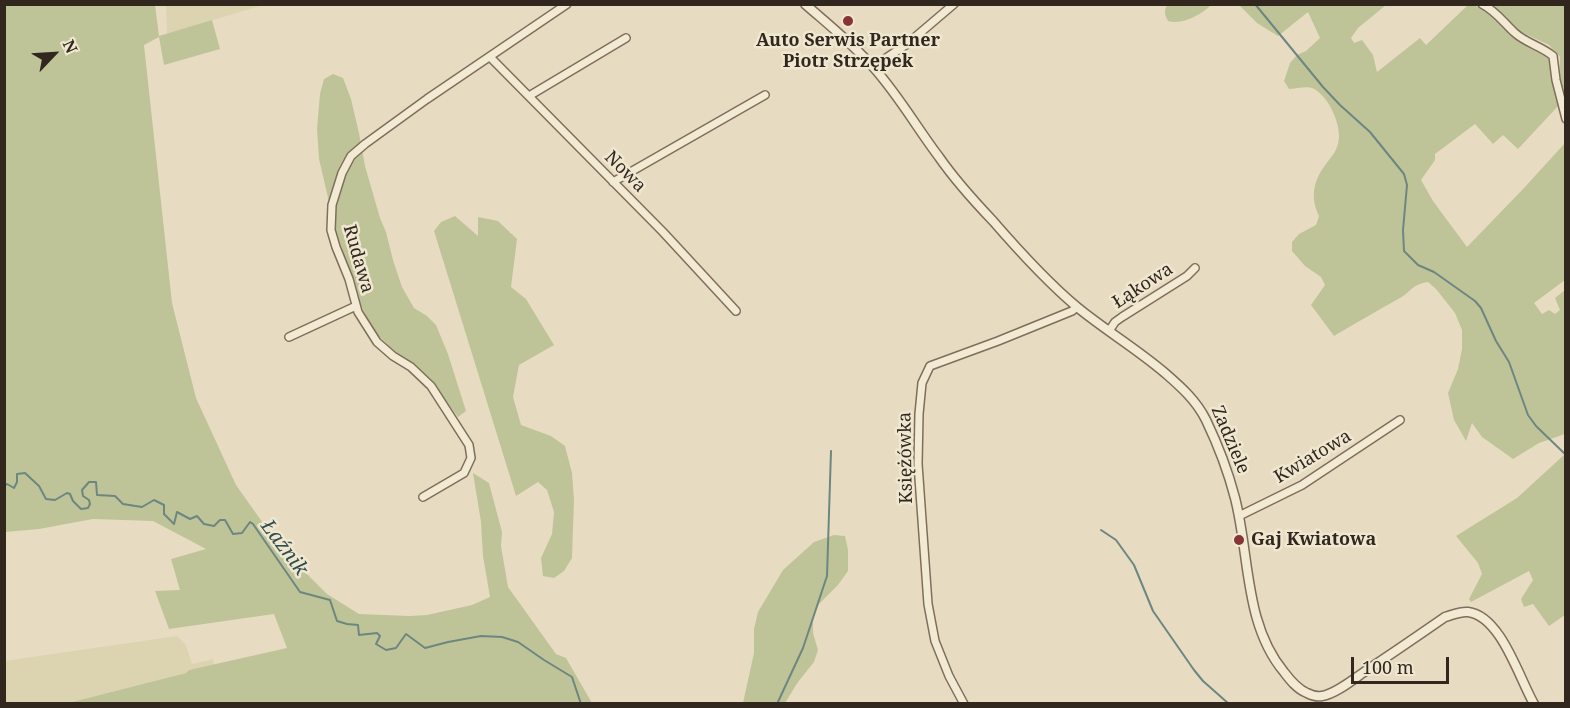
<!DOCTYPE html>
<html>
<head>
<meta charset="utf-8">
<style>
	body { margin:0 }
	#map { position:relative; width:1570px; height:708px; overflow:hidden; background:#e7dcc2; font-family:"Noto Serif",serif }
	canvas { display:block }
	.frame { position:absolute; inset:0; border:6px solid #31271e; pointer-events:none }
	.north { position:absolute; left:24px; top:24px; width:60px; height:60px; -webkit-text-stroke:4px #f0e7d1; paint-order:stroke; rotate:65deg; font-size:16px; font-weight:700; line-height:24px; text-align:center; color:#31271e }
	.north::after { content:''; display:block; margin:auto; width:21px; height:27px; background:#31271e; clip-path:polygon(50% 0,100% 100%,50% 72%,0 100%) }
	.scale { position:absolute; left:1351px; top:657px; width:98px; height:27px; box-sizing:border-box; border:3px solid #31271e; border-top:0; padding-left:8px; font-size:18px; line-height:21px; white-space:nowrap; color:#31271e; -webkit-text-stroke:4px #f0e7d1; paint-order:stroke }
</style>
</head>
<body>
<div id="map">
<canvas width="1570" height="708"></canvas>
<div class="frame"></div>
<div class="north">N</div>
<div class="scale">100 m</div>
</div>
<script>
const ctx = document.querySelector('canvas').getContext('2d');
ctx.lineJoin = 'round';
function fillPath(path, color) {
  ctx.fillStyle = color;
  ctx.fill(path, 'evenodd');
}
function trace(path, color, width, dash) {
  ctx.strokeStyle = color;
  ctx.lineWidth = width;
  ctx.lineCap = dash ? 'butt' : 'round';
  ctx.setLineDash(dash || []);
  ctx.stroke(path);
}
function drawText(font, color, halo, rows, align = 'center') {
  ctx.font = font + ' "Noto Serif",serif';
  ctx.lineWidth = 5;
  ctx.setLineDash([]);
  ctx.textBaseline = 'middle';
  ctx.strokeStyle = halo;
  ctx.fillStyle = color;
  for (const [text, x, y, turn = 0] of rows) {
    ctx.save();
    ctx.translate(x, y);
    ctx.rotate((+turn || 0) * Math.PI / 180);
    ctx.textAlign = isNaN(turn) ? turn : align;
    if (halo) ctx.strokeText(text, 0, 0);
    ctx.fillText(text, 0, 0);
    ctx.restore();
  }
}
fillPath(new Path2D(`
	M166,4L263,5L167,34Z
	M177,636L186,645L192,664L213,659L214,665L189,670L186,673L68,703L5,704L4,661Z`), '#dcd4b1');
fillPath(new Path2D(`
	M5,4L155,5L159,36L212,20L220,49L164,65L159,37L144,45L172,303L196,398L236,485L275,540L298,565L327,594L359,614L409,616L427,615L472,605L490,597L483,556L481,522L473,473L489,483L502,532L501,546L508,587L556,654L566,658L592,703H68L186,673L189,670L287,648L274,614L169,629L155,591L180,590L171,559L206,549L153,521L93,519L39,529L5,532Z
	M1168,4H1211V5C1201,15 1183,25 1168,21C1165,15 1163,11 1168,4Z
	M1239,5H1386L1358,28L1351,38L1354,43L1362,40L1373,55L1377,72L1420,38L1426,45L1468,5C1489,5 1508,31 1523,43C1531,49 1541,53 1549,57L1560,104L1518,149L1503,135L1493,144L1475,124L1435,154V160L1421,180L1433,201L1467,247L1524,188L1565,143V280L1534,303L1542,314L1549,310L1555,314L1560,310L1555,298L1565,290V434L1539,443L1513,459L1482,437L1472,423L1466,441L1454,420L1448,393L1458,369L1462,349V330L1455,313L1436,289L1428,282C1411,285 1412,291 1400,298C1378,310 1356,323 1334,336L1311,305L1325,285L1321,277L1305,266L1292,251V242L1299,234L1316,225L1319,216C1310,197 1313,181 1326,164C1331,157 1336,152 1338,144C1343,128 1329,95 1312,88C1306,86 1296,89 1289,89L1284,81L1290,63L1297,55L1306,51L1320,38L1308,12L1278,36L1257,23Z
	M1491,5H1565V103L1559,79L1560,57L1549,45L1519,31Z
	M333,74L343,78L351,99L359,133L365,166L380,218L386,232L393,260L402,287L414,308L427,316L436,325L448,354L466,411L458,417L433,384L422,372L392,349L373,330L357,298L342,248L337,236L319,159L317,129L320,94L324,79Z
	M455,216L478,236V217L498,221L517,239L511,287L526,299L554,345L519,365L513,397L521,425L551,436L565,446L572,473L574,500L572,558L564,571L554,578L543,576L541,558L552,534L554,512L547,490L538,482L516,496L434,231L441,222Z
	M1565,454V615L1549,626L1533,604L1524,607L1521,599L1533,580L1529,571L1471,602L1469,599L1482,574L1478,563L1456,536L1517,498Z
	M834,535L845,536L848,550V571L838,585L818,605L813,618V633L818,650L814,662L798,682L785,703H743L754,653V629L758,612L783,570L814,542Z`), '#bfc498');
trace(new Path2D(`
	M1255,4L1323,87L1340,105L1370,132L1404,174L1407,185L1403,230L1404,251L1418,265L1434,272L1475,301L1481,308L1496,341L1509,362L1528,415L1536,426L1566,455
	M4,486L7,484L14,488L17,482V474L25,473L39,486L46,499L55,500L67,493L70,494L73,501L81,509L88,508L90,504L89,500L83,496L82,490L89,482H96L97,495L115,496L123,504L142,507L154,500L164,505V514L174,524L177,512L190,519L197,516L204,524L214,526L220,520H225L233,534L242,533L250,522L253,524L300,592L330,600L337,621L347,624L358,625L359,635L377,633L380,636L376,644L386,650L396,648L406,634L425,648L448,642L481,636L502,637L518,642L544,660L572,677L581,704
	M1101,530L1116,540L1134,565L1153,611L1194,670L1203,681L1229,704
	M777,704L803,648L827,576L831,451`), '#6d8780', 2);
const minor = new Path2D(`
	M1482,4C1496,11 1504,23 1515,33C1526,43 1541,46 1553,56L1556,80L1566,119
	M490,57L663,232L736,311
	M873,67L907,44L954,4
	M529,96L626,38
	M613,182L765,95
	M1109,331L1115,322L1122,317L1187,276L1195,268
	M289,337L356,306
	M423,497L464,473L471,458L469,445L431,386L411,367L393,356L377,342L358,312L349,279L336,247L331,230L332,205L342,173L351,156L365,144L427,99L567,4
	M1239,516L1302,485L1400,420
	M964,704L949,676L935,641L928,604L918,464L919,414L922,383L930,366L998,341L1072,311L1077,307`);
const tertiary = new Path2D(`
	M805,4C829,25 854,45 874,68C899,96 917,128 939,157C955,180 974,201 993,221C1019,251 1046,281 1077,307C1105,330 1137,349 1165,373C1181,387 1196,400 1206,420C1218,445 1228,471 1235,498C1250,556 1244,624 1284,672C1290,680 1297,689 1307,693C1311,695 1317,697 1322,696C1336,694 1355,678 1367,670C1393,653 1419,635 1445,617C1453,615 1460,611 1468,612C1501,616 1519,678 1534,704`);
trace(minor, '#7f6e5c', 10);
trace(tertiary, '#7f6e5c', 11);
trace(minor, '#f3ead4', 7);
trace(tertiary, '#f3ead4', 8);
for (const [x, y, r, color] of [
	[848,21,6,"#863435"],
	[1239,540,6,"#863435"]
]) {
  const dot = new Path2D();
  dot.arc(x, y, r, 0, 2 * Math.PI);
  ctx.fillStyle = color;
  ctx.fill(dot);
  trace(dot, '#f0e7d1', 2);
}
drawText('bold 18px', '#31271e', '#f0e7d1', [
	["Auto Serwis Partner",848,41],
	["Piotr Strzępek",848,62],
	["Gaj Kwiatowa",1251,540,"left"]
]);
drawText('18px', '#31271e', '#f0e7d1', [
	["Nowa",625,172,45],
	["Rudawa",358,259,74],
	["Łąkowa",1143,286,-33],
	["Zadziele",1230,440,67],
	["Kwiatowa",1313,457,-31],
	["Księżówka",906,458,-91]
]);
drawText('italic 20px', '#2f4e4c', '#f0e7d1', [
	["Łaźnik",284,548,53]
]);
</script>
</body>
</html>
